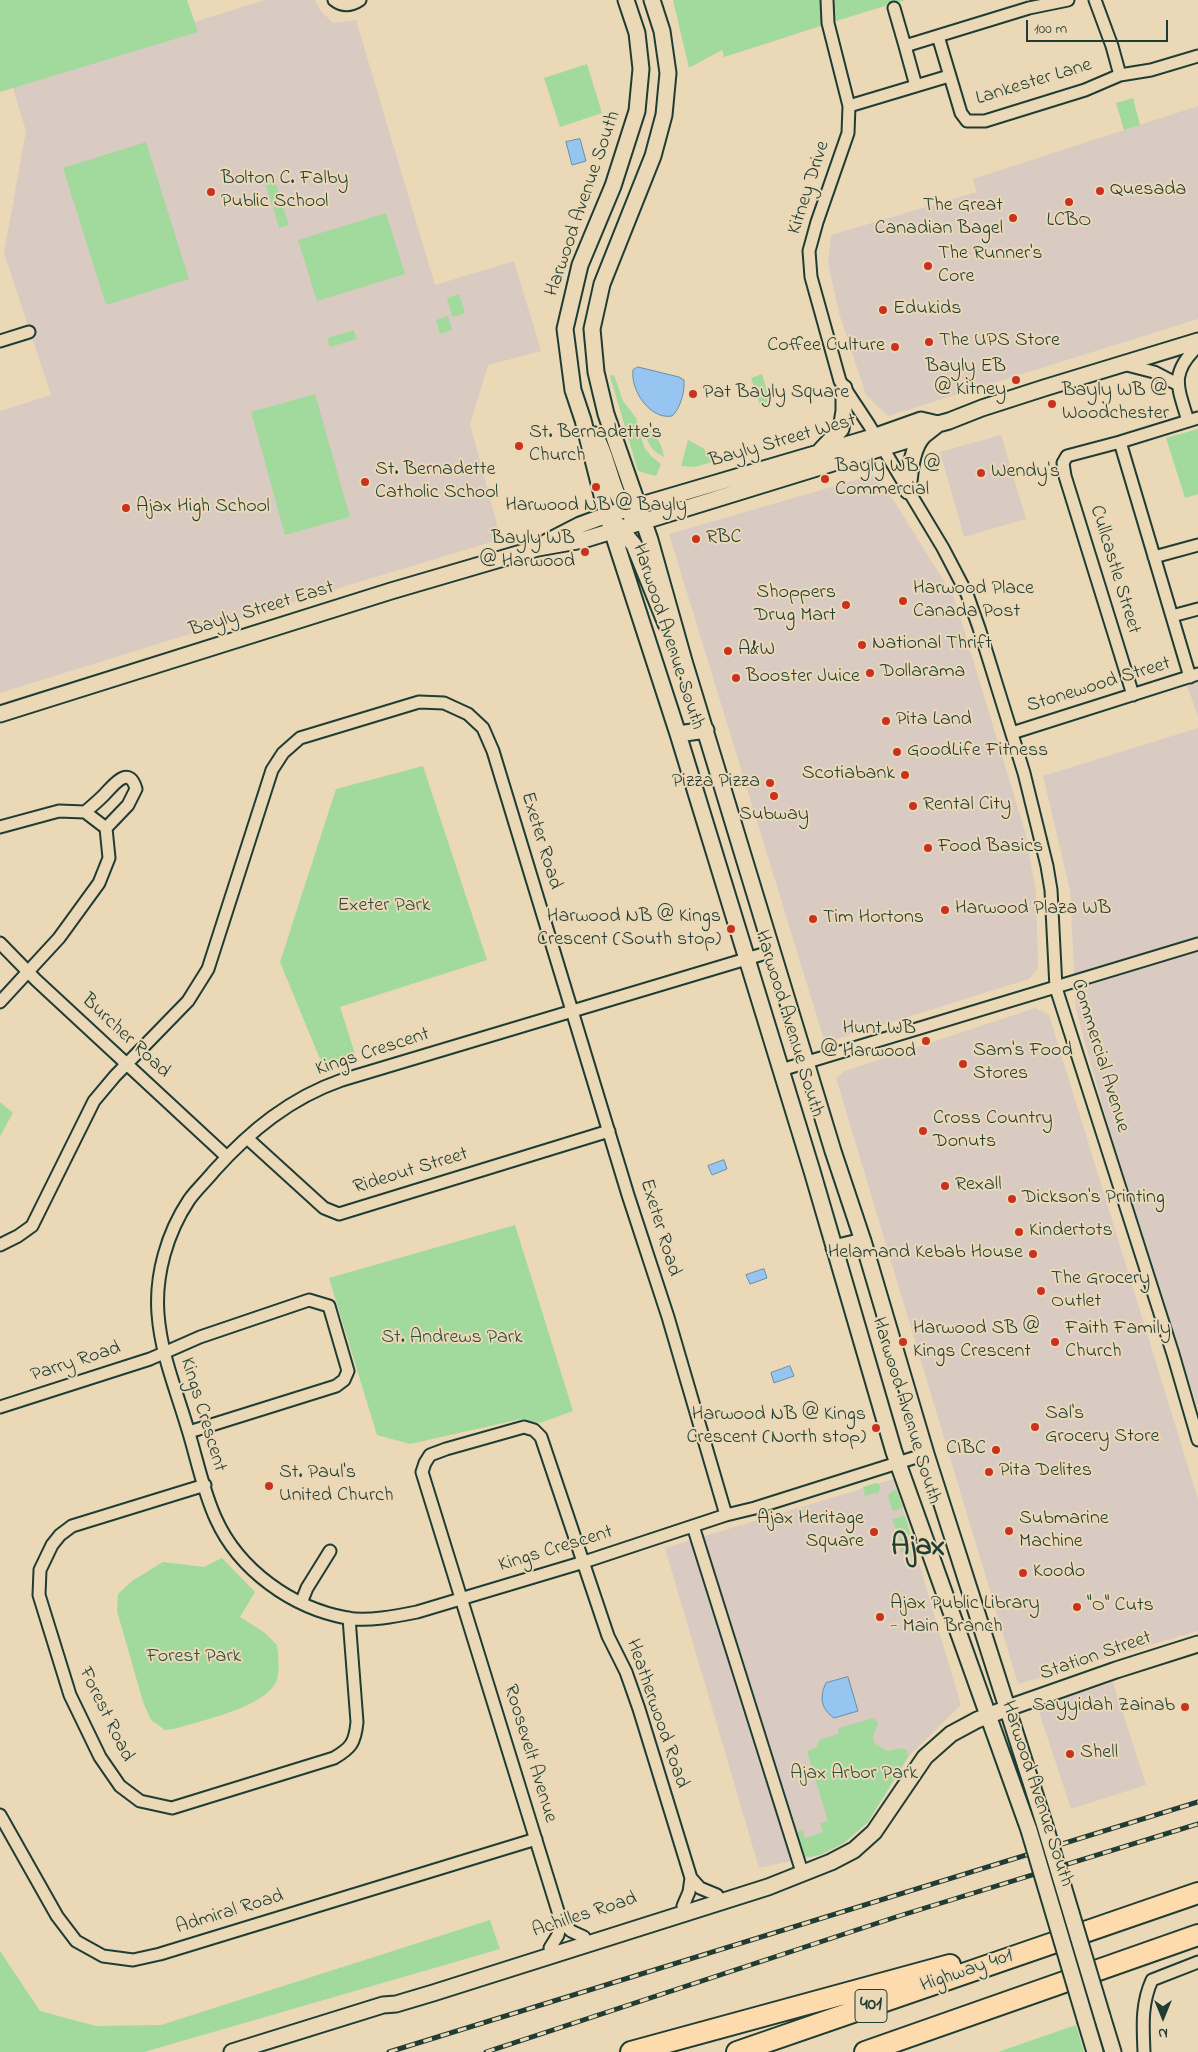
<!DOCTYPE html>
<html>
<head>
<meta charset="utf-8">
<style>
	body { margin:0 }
	#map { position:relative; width:1198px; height:2052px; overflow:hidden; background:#ebd8b6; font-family:"Indie Flower",sans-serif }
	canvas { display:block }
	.north { position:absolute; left:1138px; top:1992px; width:50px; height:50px; -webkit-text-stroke:4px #ebd8b6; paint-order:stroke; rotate:180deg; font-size:14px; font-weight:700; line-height:20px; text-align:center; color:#1f3d34 }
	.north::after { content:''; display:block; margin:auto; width:18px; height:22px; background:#1f3d34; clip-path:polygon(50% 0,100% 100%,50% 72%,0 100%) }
	.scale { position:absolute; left:1026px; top:20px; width:142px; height:22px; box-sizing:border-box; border:2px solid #1f3d34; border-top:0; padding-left:6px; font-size:15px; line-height:18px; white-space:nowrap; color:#1f3d34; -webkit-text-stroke:4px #ebd8b6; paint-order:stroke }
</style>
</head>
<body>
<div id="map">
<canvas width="1198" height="2052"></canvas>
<div class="north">N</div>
<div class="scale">100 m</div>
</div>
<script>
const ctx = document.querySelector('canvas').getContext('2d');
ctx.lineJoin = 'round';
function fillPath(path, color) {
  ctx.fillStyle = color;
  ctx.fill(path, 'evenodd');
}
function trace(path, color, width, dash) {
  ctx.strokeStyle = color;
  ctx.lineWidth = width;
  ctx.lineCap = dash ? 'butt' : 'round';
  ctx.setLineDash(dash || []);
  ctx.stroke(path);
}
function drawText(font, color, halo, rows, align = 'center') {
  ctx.font = font + ' "Indie Flower",sans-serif';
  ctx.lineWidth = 4;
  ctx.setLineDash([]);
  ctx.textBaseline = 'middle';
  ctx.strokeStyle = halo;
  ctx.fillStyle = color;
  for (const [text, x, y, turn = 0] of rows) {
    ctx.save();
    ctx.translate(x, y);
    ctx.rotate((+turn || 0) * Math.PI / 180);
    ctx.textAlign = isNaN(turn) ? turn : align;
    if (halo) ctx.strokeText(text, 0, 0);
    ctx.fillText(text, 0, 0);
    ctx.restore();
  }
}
fillPath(new Path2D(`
	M265,0H315L321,11L333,23L356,20L435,285L514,261L541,351L488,365L470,424L501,539L283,605L0,693V411L51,395L4,253L26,131L13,88L197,32L194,22Z
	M1198,106V319L888,416L866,395L839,313L828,263L831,235L977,192L973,179Z
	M1001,435L1026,519L964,537L940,452Z
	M873,475L894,501L954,597L1026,835L1036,893L1038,968L1029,979L825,1043L669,534Z
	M1198,669V717L1183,674Z
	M1198,728V1410L1115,1150L1076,1010L1070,890L1043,776Z
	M1035,1008L1049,1015L1198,1499V1631L1018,1684L836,1078L845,1071Z
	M894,1479L961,1705L908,1757L868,1822L844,1843L820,1855L759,1868L665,1548Z
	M1113,1682L1146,1785L1071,1809L1039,1712L1044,1705Z`), '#d9cbc2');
fillPath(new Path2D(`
	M0,0H187L198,32L0,92Z
	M673,0H906C845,17 785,38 724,57L722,50L689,68Z
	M587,64L602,113L560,127L544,78Z
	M1133,98L1140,125L1124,130L1116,103Z
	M146,142L189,279L106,305L63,168Z
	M275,180L281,202L272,205L265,183Z
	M282,204L289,225L279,228L273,207Z
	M386,213L405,274L317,301L298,240Z
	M459,294L465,313L452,317L447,298Z
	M448,316L452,330L440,334L436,320Z
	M354,330L356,339L330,347L327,338Z
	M762,374L770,401L760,405L751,378Z
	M614,375L623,401L636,418L644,447L651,456L661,464L656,476L638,471L610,376Z
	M315,394L350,517L285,535L251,412Z
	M644,426C656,434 662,443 664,457C650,451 646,440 644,426Z
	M1198,429V494L1185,498L1166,438Z
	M688,440L703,448L712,462L695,467L681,466Z
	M423,766L487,960L340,1007L355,1054L322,1064L280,962L336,789Z
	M0,1102L13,1113L0,1136Z
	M515,1225L573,1411L540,1423L521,1419L410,1444L377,1435L329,1278Z
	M876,1483L880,1485L879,1492L865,1496L863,1487Z
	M893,1490L897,1491L903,1508L893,1511L888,1496Z
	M905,1516L918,1558L901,1552L900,1538L892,1519Z
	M222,1558L255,1592L240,1617L265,1633L277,1645C278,1656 281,1674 275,1684C261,1708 200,1721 174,1729L165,1730L151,1720L143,1702L117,1611L118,1594L132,1581L163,1562L204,1567Z
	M874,1718L878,1724L873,1736L874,1743L888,1751L900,1748L907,1750L908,1757L868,1822L844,1843L820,1855L809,1857L802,1855L796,1833L802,1830L805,1838L823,1832L820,1823L828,1821L807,1751L817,1747L819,1740L838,1734L839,1728Z
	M490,1920L500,1949L144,2052H0V1951L40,2011L96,2026L161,2025Z
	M1076,2025L1084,2052H998Z`), '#a2d99c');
const water = new Path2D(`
	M580,139L586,161L572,165L566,142Z
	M638,367L679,377L684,380C685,392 680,409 672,416C650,420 630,390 633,370Z
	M724,1160L727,1169L712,1175L708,1166Z
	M764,1269L767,1278L750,1284L746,1275Z
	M790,1366L794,1376L774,1383L771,1373Z
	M848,1677L858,1711L834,1718C821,1709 819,1697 826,1683Z`);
fillPath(water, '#97c5f2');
trace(water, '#678fa6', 1);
const street = new Path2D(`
	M334,0C343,7 351,6 360,0
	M827,0L828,23L849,106L848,133L817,222L809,251L811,277L840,381L869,425L943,548L967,594L979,628L1024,773L1047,866L1051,890L1056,988L1173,1354L1198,1440
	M1095,0L1112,46L1120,75
	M894,8L905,46
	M938,36L961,113L967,121H985L1085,90L1120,75L1151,70L1198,56
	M916,86L905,46L1029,8L1068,0
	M849,106L949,76
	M0,341L29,332
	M1123,364L1154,372L1177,384
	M1188,421C1178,387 1169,374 1198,346
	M1120,442L1190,677
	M1154,557L1198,545
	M1172,616L1198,609
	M1133,695L1065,476L1063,463L1067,456L1120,442L1198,418
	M1012,733L1198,674
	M85,812C91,807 98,801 104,795C112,787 129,763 136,789L128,805L106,828
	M0,827L59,811L85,812L106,828L109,858L99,883L59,938L0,1002
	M0,943L36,980L227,1157
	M773,951L342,1080C290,1098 250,1131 214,1171C206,1181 196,1190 189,1200C167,1233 155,1275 158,1314C161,1355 177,1392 188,1430C197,1459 203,1491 216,1519C239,1570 292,1608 347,1618C367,1622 397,1616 417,1612L584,1562L726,1515L755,1508L926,1454
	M781,1070L1198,944
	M247,1138L324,1208L339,1214L609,1131
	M0,1245L18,1236L32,1226L94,1101L115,1076L188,1001L208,969L272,770L283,753L300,738L419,702L444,703L468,714L483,728L493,751L628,1195L668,1317L726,1515
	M0,1407L150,1359L200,1337L309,1300L329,1306L348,1371L344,1380L336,1386L189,1432
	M205,1485L72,1526L60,1535L52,1545L40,1570L39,1595L70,1695L100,1757L120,1786L140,1801L172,1808L334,1758C351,1748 355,1743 357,1722L349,1618
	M693,1526L802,1872
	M301,1603L307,1588L330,1551
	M0,1815L57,1916L76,1941L103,1956L133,1960L160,1954L536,1839
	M683,1906L689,1892L691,1878
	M584,1937L571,1931L561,1921L422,1472L425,1463L430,1455L446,1449L524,1427L534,1430L541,1437L608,1636L626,1672L639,1709L691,1878L700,1888L717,1895
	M550,1948L558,1935L561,1921
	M1144,2052C1143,2027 1141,2004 1152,1980L1198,1962`);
const secondary = new Path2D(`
	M626,0L637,33L641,69L637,111L613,186L580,265L565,329L573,390L583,420L607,515L678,734L812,1171L894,1452L1029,1830
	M652,0L662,31L668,73L664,115L653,156L602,284L592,329L596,372L606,414L650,540L684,661L833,1151L863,1241L926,1454L1045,1826
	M595,435C610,460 610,495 632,516
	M821,450L841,429L844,411V388
	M908,491C910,473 911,448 924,435
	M615,522L634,545L666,624
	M547,542L580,525L607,515L876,436L921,420L938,424L949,421L982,408L1044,388L1198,341
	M0,714L391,591L538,548L583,540L924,435L938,424
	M678,734L706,730
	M834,1248L863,1241
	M1102,2016L1113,2052
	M1086,2022L1095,2052
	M232,2052L383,2005L396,2004L433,1993L768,1887L831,1862L854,1850L874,1832L925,1757L951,1734L977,1720L1008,1708L1116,1670L1198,1644`);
const highway = new Path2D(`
	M631,2052L950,1965
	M737,2052L1198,1893
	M865,2052L1198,1935`);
trace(street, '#1f3d34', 15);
trace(secondary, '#1f3d34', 19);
trace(highway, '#1f3d34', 24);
trace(street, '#ebd8b6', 11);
trace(secondary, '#ebd8b6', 15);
trace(highway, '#fedbac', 20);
const rail = new Path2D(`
	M389,2052L1198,1802
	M486,2052L899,1916L1198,1824`);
trace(rail, '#1f3d34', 5);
trace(rail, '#ebd8b6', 3, [9]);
const secondaryBridge = new Path2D(`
	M1045,1826L1102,2016
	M1029,1830L1086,2022`);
trace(secondaryBridge, '#1f3d34', 19, []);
trace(secondaryBridge, '#ebd8b6', 15);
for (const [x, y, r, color] of [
	[1100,191,5,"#c8321e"],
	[211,192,5,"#c8321e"],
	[1069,202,5,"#c8321e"],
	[1013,218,5,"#c8321e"],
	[928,266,5,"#c8321e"],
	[883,310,5,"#c8321e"],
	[929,342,5,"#c8321e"],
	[895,347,5,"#c8321e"],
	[1016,380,5,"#c8321e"],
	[693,394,5,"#c8321e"],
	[1052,404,5,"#c8321e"],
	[519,446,5,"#c8321e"],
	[981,473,5,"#c8321e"],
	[825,479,5,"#c8321e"],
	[365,482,5,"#c8321e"],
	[596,487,5,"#c8321e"],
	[126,508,5,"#c8321e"],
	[696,539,5,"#c8321e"],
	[585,552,5,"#c8321e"],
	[903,601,5,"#c8321e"],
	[846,605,5,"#c8321e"],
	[862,645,5,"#c8321e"],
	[728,651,5,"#c8321e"],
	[870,673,5,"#c8321e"],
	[736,678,5,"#c8321e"],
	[886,721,5,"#c8321e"],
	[897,752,5,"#c8321e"],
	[905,775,5,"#c8321e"],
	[770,783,5,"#c8321e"],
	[774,796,5,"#c8321e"],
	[913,806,5,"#c8321e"],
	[928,848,5,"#c8321e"],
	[945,910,5,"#c8321e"],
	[813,919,5,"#c8321e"],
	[731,929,5,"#c8321e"],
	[926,1041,5,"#c8321e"],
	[963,1064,5,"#c8321e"],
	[923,1131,5,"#c8321e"],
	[945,1186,5,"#c8321e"],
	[1012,1199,5,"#c8321e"],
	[1019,1232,5,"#c8321e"],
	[1033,1254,5,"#c8321e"],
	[1041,1291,5,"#c8321e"],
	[903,1342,5,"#c8321e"],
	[1055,1342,5,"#c8321e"],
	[1035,1427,5,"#c8321e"],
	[876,1428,5,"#c8321e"],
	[996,1450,5,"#c8321e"],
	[989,1472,5,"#c8321e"],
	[269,1486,5,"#c8321e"],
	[1009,1531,5,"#c8321e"],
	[874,1532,5,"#c8321e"],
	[1023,1573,5,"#c8321e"],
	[1077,1607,5,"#c8321e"],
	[880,1617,5,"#c8321e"],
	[1185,1707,5,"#c8321e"],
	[1070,1754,5,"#c8321e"]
]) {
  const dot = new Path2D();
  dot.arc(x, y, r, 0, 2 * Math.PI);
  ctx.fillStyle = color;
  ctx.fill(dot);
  trace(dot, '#ebd8b6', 2);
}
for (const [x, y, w] of [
	[871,2006,32]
]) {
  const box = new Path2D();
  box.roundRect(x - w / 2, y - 16.5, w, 33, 4);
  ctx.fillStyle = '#ebd8b6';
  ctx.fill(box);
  trace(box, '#1f3d34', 1);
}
drawText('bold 19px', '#1f3d34', null, [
	["401",871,2006]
]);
drawText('20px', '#1f3d34', '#ebd8b6', [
	["Lankester Lane",1034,83,-17],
	["Kitney Drive",810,188,-72],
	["Harwood Avenue South",584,204,-71],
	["Bayly Street West",783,442,-16],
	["Cullcastle Street",1114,570,73],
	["Bayly Street East",262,610,-17],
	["Harwood Avenue South",667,637,72],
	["Stonewood Street",1099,686,-17],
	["Exeter Road",540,841,73],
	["Harwood Avenue South",788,1024,73],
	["Burcher Road",125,1037,43],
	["Kings Crescent",373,1053,-18],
	["Commercial Avenue",1099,1056,73],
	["Rideout Street",411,1172,-17],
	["Exeter Road",659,1228,73],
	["Parry Road",76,1363,-18],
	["Harwood Avenue South",905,1411,73],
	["Kings Crescent",202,1415,73],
	["Kings Crescent",556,1550,-17],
	["Station Street",1096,1657,-19],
	["Heatherwood Road",656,1714,71],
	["Forest Road",105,1715,64],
	["Roosevelt Avenue",529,1754,73],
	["Harwood Avenue South",1036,1794,72],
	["Admiral Road",230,1913,-17],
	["Achilles Road",585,1916,-18],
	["Highway 401",967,1972,-19]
]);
drawText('20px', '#1f3d34', '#ebd8b6', [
	["Bolton C. Falby",221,180],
	["Public School",221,203],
	["Quesada",1110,191],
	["The Great",1003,207,"right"],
	["Canadian Bagel",1003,230,"right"],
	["LCBO",1069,222,"center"],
	["The Runner's",938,255],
	["Core",938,278],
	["Edukids",893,310],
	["The UPS Store",939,342],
	["Coffee Culture",885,347,"right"],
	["Bayly EB",1006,368,"right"],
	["@ Kitney",1006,391,"right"],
	["Bayly WB @",1062,392],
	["Woodchester",1062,415],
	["Pat Bayly Square",703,394],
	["St. Bernadette's",529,434],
	["Church",529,457],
	["Bayly WB @",835,468],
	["Commercial",835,491],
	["St. Bernadette",375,471],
	["Catholic School",375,494],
	["Wendy's",991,473],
	["Harwood NB @ Bayly",596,507,"center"],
	["Ajax High School",136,508],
	["RBC",706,539],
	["Bayly WB",575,540,"right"],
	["@ Harwood",575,563,"right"],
	["Harwood Place",913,590],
	["Canada Post",913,613],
	["Shoppers",836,594,"right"],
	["Drug Mart",836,617,"right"],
	["National Thrift",872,645],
	["A&W",738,651],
	["Dollarama",880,673],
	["Booster Juice",746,678],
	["Pita Land",896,721],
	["GoodLife Fitness",907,752],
	["Scotiabank",895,775,"right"],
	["Pizza Pizza",760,783,"right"],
	["Rental City",923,806],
	["Subway",774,816,"center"],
	["Food Basics",938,848],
	["Harwood Plaza WB",955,910],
	["Harwood NB @ Kings",721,918,"right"],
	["Crescent (South stop)",721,941,"right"],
	["Tim Hortons",823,919],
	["Hunt WB",916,1030,"right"],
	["@ Harwood",916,1053,"right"],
	["Sam's Food",973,1052],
	["Stores",973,1075],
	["Cross Country",933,1120],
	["Donuts",933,1143],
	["Rexall",955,1186],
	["Dickson's Printing",1022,1199],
	["Kindertots",1029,1232],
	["Helamand Kebab House",1023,1254,"right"],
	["The Grocery",1051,1280],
	["Outlet",1051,1303],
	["Harwood SB @",913,1330],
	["Kings Crescent",913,1353],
	["Faith Family",1065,1330],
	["Church",1065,1353],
	["Sal's",1045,1415],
	["Grocery Store",1045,1438],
	["Harwood NB @ Kings",866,1416,"right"],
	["Crescent (North stop)",866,1439,"right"],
	["CIBC",986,1450,"right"],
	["Pita Delites",999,1472],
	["St. Paul's",279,1474],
	["United Church",279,1497],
	["Ajax Heritage",864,1520,"right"],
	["Square",864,1543,"right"],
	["Submarine",1019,1520],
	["Machine",1019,1543],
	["Koodo",1033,1573],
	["Ajax Public Library",890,1605],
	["- Main Branch",890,1628],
	["\"O\" Cuts",1087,1607],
	["Sayyidah Zainab",1175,1707,"right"],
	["Shell",1080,1754]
], 'left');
drawText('20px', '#2c4d3e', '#ebd8b6', [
	["Exeter Park",384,907],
	["St. Andrews Park",452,1339],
	["Forest Park",194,1658],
	["Ajax Arbor Park",854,1775]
]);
drawText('bold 30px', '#1f3d34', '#ebd8b6', [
	["Ajax",918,1549]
]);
</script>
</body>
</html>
